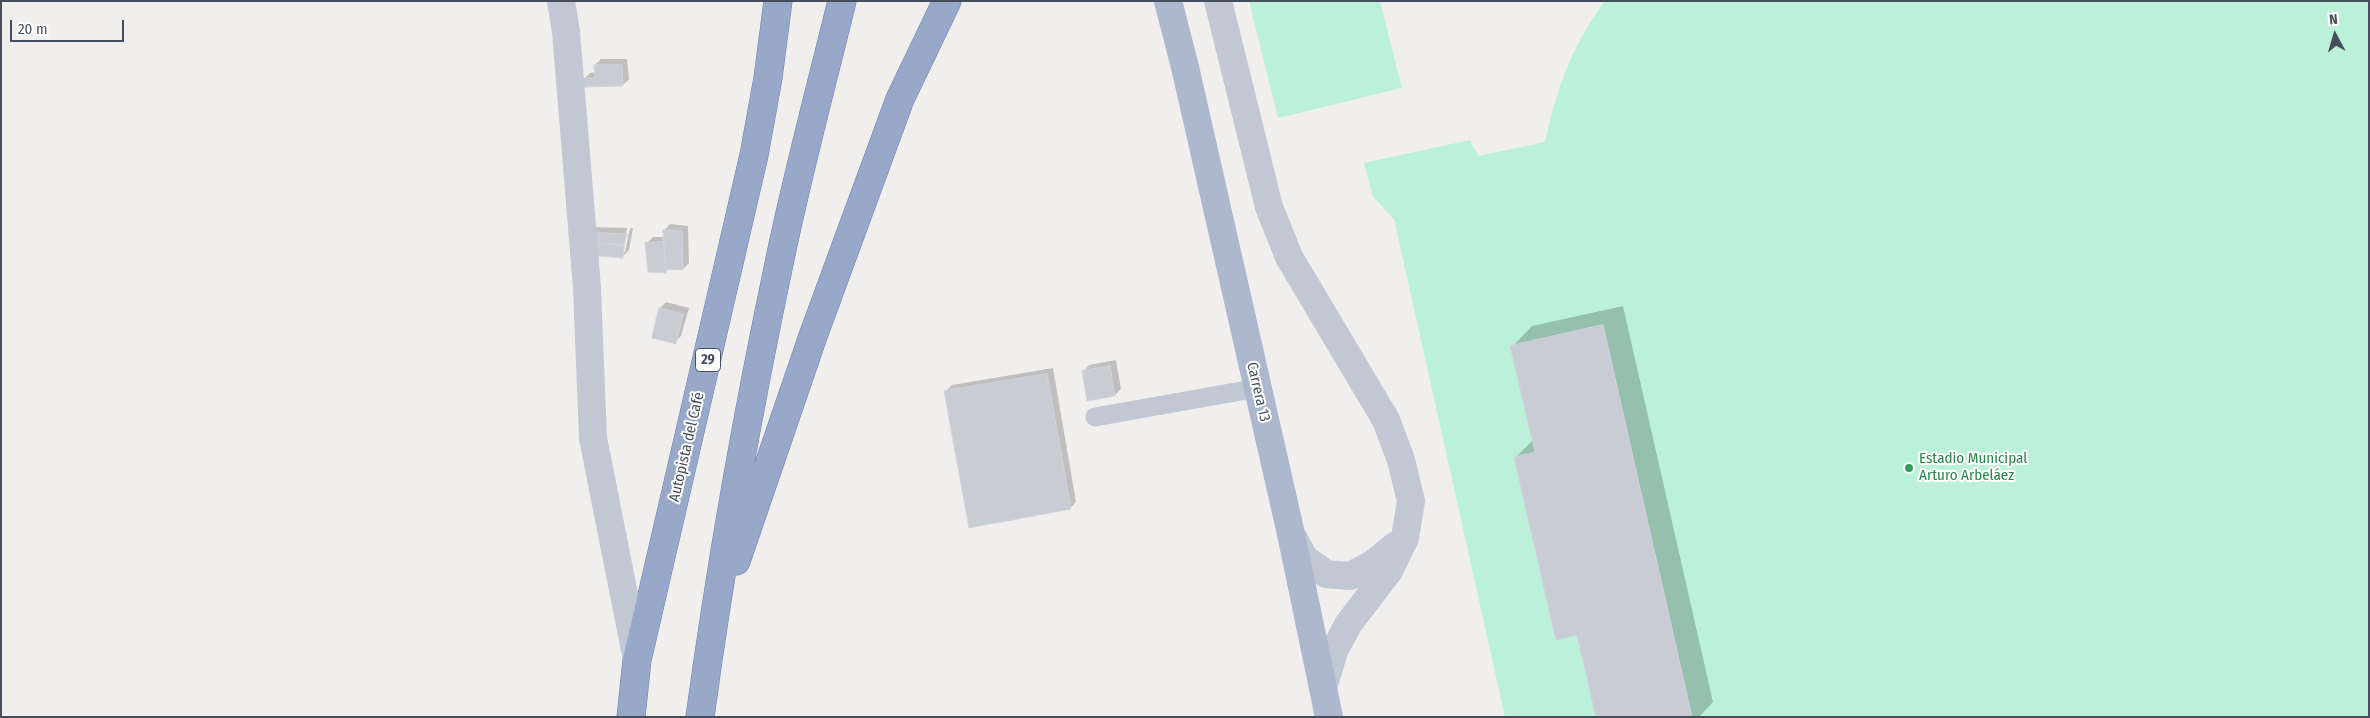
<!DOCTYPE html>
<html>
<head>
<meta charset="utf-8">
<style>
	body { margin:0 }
	#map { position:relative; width:2370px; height:718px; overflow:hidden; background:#f1efee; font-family:"Fira Sans Condensed",sans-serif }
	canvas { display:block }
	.frame { position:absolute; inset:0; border:2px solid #464e5d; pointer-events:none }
	.north { position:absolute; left:2310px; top:10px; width:50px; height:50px; -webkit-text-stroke:4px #fff; paint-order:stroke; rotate:354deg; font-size:14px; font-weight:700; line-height:20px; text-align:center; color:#464e5d }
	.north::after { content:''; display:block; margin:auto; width:18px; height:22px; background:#464e5d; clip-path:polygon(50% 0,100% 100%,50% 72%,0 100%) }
	.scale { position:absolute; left:10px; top:20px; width:114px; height:22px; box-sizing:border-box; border:2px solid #464e5d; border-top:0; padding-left:6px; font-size:15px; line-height:18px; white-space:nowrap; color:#464e5d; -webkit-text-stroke:4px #fff; paint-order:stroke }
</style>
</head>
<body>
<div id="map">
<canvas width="2370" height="718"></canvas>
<div class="frame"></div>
<div class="north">N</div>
<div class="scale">20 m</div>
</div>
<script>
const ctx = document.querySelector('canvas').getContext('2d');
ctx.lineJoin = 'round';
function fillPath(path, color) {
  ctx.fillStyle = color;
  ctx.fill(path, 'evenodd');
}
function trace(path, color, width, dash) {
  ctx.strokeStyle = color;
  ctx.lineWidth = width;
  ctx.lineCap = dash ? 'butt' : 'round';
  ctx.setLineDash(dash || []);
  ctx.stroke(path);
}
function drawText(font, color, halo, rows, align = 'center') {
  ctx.font = font + ' "Fira Sans Condensed",sans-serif';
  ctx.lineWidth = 4;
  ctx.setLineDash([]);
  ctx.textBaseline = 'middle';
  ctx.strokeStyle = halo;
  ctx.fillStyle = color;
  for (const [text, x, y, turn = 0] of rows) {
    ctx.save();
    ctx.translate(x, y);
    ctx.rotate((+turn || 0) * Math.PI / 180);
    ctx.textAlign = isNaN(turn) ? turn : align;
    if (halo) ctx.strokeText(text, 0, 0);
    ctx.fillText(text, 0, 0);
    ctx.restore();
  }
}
fillPath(new Path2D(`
	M1249,1H1380L1402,88L1278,118Z
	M1605,1H2369V717H1505L1394,219L1373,197L1364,163L1470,140L1478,156L1545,142C1557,88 1571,47 1605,1Z`), '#bbf1d9');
fillPath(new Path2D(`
	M601,59H627L629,79L623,85L584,79L590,73L596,72L595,65Z
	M670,224L688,226L689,263L683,269L669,268L666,272L647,243L653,237H665L664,231Z
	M591,227L627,228L623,252H625L630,228H633L629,250L622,257L587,254Z
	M666,302L689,308L681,336L675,342L660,308Z
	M1623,306L1713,702L1699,717H1597L1578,634L1516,457L1533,440L1512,347L1532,326Z
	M1116,360L1121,389L1115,395L1088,400L1083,372L1089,365Z
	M1053,368L1076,502L1070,508L946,391L952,385Z`), '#0003');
const building = new Path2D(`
	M594,65H622L623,86L583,87L582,78H595Z
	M663,230L682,231L683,270L666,269Z
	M583,232L627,234L624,245L584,242Z
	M584,242L624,245L623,258L586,255Z
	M664,242L666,273L648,272L645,243Z
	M659,308L683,314L676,344L652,338Z
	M1603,325L1692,717H1596L1577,635L1556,640L1514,457L1535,452L1510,346Z
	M1110,366L1115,396L1087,401L1082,371Z
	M1047,374L1071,509L969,528L944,391Z`);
fillPath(building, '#caccd5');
trace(building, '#d2d3db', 1);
const trunk = new Path2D(`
	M736,561L813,336L900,99L947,1
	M631,717L637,660L754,155L768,78L778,1
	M700,717C721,563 748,410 780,259C798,172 821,87 842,1`);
trace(trunk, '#6f82ac', 29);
trace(new Path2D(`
	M1095,417L1258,388`), '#c1c8d4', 19);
trace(new Path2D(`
	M561,1L566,32L587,288L593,438L637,660
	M1218,1L1269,207L1289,257L1386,420L1401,460L1411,501L1405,538L1389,571L1349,623L1334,651L1323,688
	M1291,534L1305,559L1326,574L1350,576L1373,564L1396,545`), '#c1c8d4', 28);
trace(new Path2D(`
	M1168,1L1185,67L1291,534L1329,717`), '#adb8cf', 28);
trace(trunk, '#98a8c8', 28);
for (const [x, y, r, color] of [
	[1909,468,5,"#2e9e5b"]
]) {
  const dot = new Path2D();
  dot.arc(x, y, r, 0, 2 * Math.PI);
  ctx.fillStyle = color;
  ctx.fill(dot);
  trace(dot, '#fff', 2);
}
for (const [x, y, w] of [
	[708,360,25]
]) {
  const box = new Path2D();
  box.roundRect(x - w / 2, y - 11.5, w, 23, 4);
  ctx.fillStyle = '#fff';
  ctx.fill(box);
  trace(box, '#464e5d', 1);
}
drawText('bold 14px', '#464e5d', null, [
	["29",708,360]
]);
drawText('15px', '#464e5d', '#fff', [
	["Carrera 13",1258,392,77],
	["Autopista del Café",687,447,-77]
]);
drawText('15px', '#27864d', '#fff', [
	["Estadio Municipal",1919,459],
	["Arturo Arbeláez",1919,476]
], 'left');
</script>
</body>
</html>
